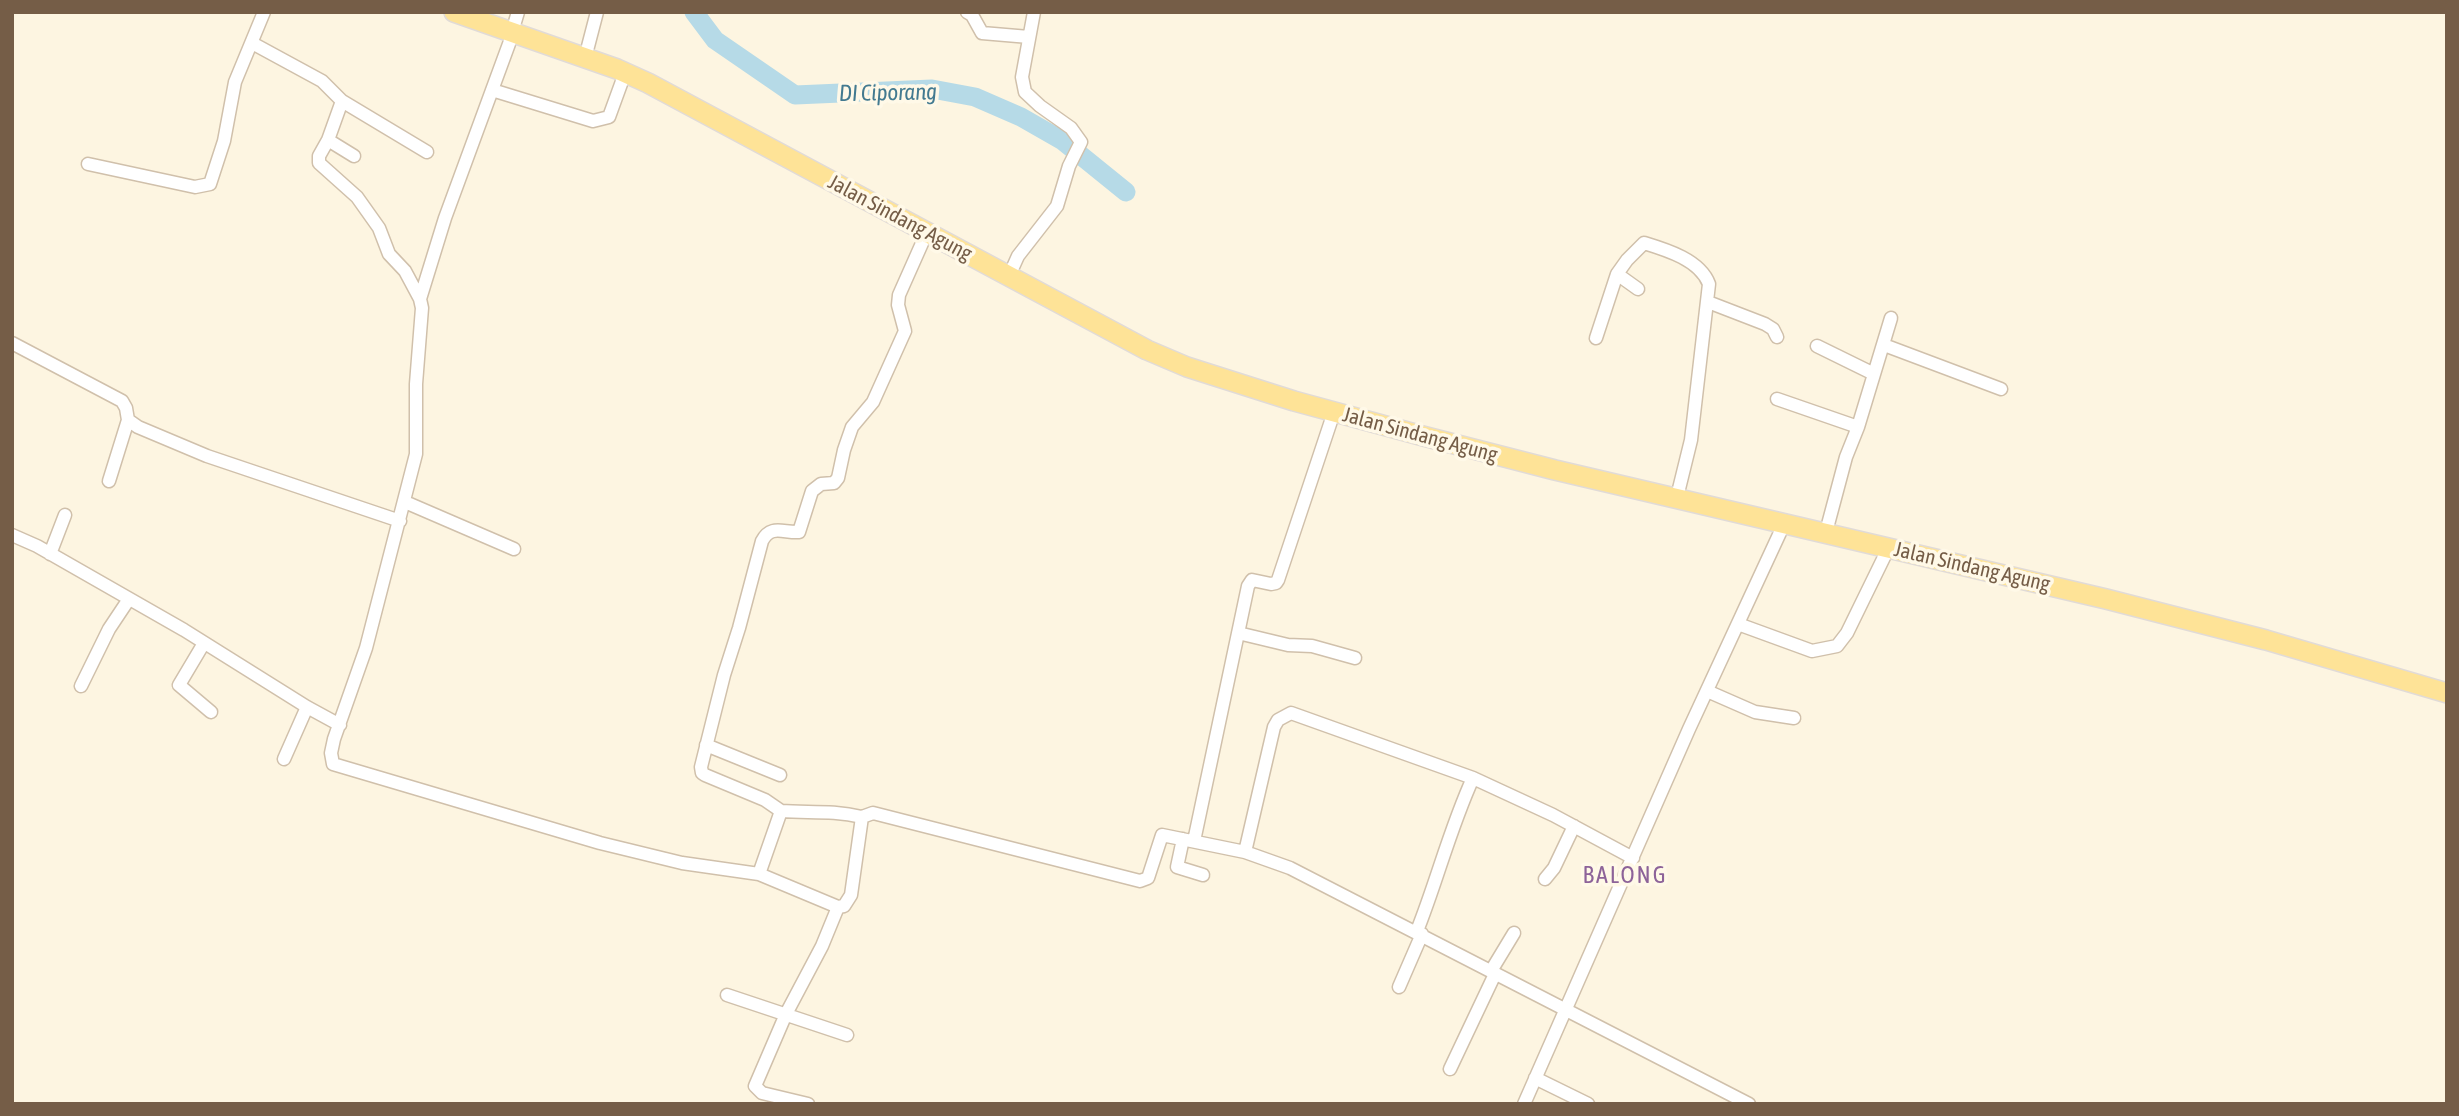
<!DOCTYPE html>
<html>
<head>
<meta charset="utf-8">
<style>
	body { margin:0 }
	#map { position:relative; width:2459px; height:1116px; overflow:hidden; background:#fdf5e1; font-family:"Asap Condensed",sans-serif }
	canvas { display:block }
	.frame { position:absolute; inset:0; border:14px solid #755d47; pointer-events:none }
</style>
</head>
<body>
<div id="map">
<canvas width="2459" height="1116"></canvas>
<div class="frame"></div>
</div>
<script>
const ctx = document.querySelector('canvas').getContext('2d');
ctx.lineJoin = 'round';
function trace(path, color, width, dash) {
  ctx.strokeStyle = color;
  ctx.lineWidth = width;
  ctx.lineCap = dash ? 'butt' : 'round';
  ctx.setLineDash(dash || []);
  ctx.stroke(path);
}
function drawText(font, color, halo, rows, align = 'center') {
  ctx.font = font + ' "Asap Condensed",sans-serif';
  ctx.lineWidth = 7;
  ctx.setLineDash([]);
  ctx.textBaseline = 'middle';
  ctx.strokeStyle = halo;
  ctx.fillStyle = color;
  for (const [text, x, y, turn = 0] of rows) {
    ctx.save();
    ctx.translate(x, y);
    ctx.rotate((+turn || 0) * Math.PI / 180);
    ctx.textAlign = isNaN(turn) ? turn : align;
    if (halo) ctx.strokeText(text, 0, 0);
    ctx.fillText(text, 0, 0);
    ctx.restore();
  }
}
trace(new Path2D(`
	M694,12L715,40L795,95L932,89L975,97L1021,117L1063,141L1126,192`), '#b6dae7', 19);
const street = new Path2D(`
	M967,12L972,15L982,33L1029,37
	M512,32L518,12
	M252,43L322,81L342,101L427,152
	M585,58L597,12
	M492,90L593,121L609,117L625,73
	M342,101L328,140L354,156
	M328,140L319,156V163L357,197L379,228L389,254L405,271L420,299L422,308L416,384V454L366,648L334,739L331,753L333,764L600,843L682,863L759,874
	M88,164L195,187L210,184L224,141L235,82L264,12
	M1617,274L1627,260L1644,243C1667,250 1700,260 1709,284L1691,440L1677,497
	M1009,276L1018,256L1057,206L1069,166L1081,142L1071,128L1040,106L1025,92L1022,77L1034,12
	M420,299L445,218L513,33
	M1708,302L1765,324L1773,329L1777,337
	M1596,338L1617,274L1638,289
	M12,343L122,401L126,408L128,420L138,427L207,456L400,521
	M1884,345L2001,389
	M1817,346L1874,374
	M1777,399L1858,427
	M109,481L128,420
	M405,502L514,549
	M1826,532L1846,457L1858,427L1891,318
	M12,535L37,546L184,630L307,707L340,725
	M50,554L65,515
	M1738,624L1812,651L1837,646L1847,633L1889,547
	M1238,633L1288,645L1312,646L1355,658
	M204,643L179,685L211,712
	M81,686L109,629L129,599
	M1707,691L1755,712L1794,718
	M706,745L780,775
	M284,759L307,707
	M781,811C810,813 832,810 862,817
	M1183,839L1177,867L1203,875
	M1194,841L1248,586L1252,580L1271,584L1276,583L1278,580L1334,412
	M1245,852L1274,727L1278,720L1291,713L1473,778L1553,815L1633,858
	M1545,879L1554,868L1574,826
	M838,907L844,906L851,895L862,817L873,813L1140,881L1148,878L1162,835L1245,852L1290,868L1749,1104
	M1417,931C1437,881 1450,828 1473,778
	M1491,971L1514,933
	M1399,987L1422,934
	M727,995L847,1035
	M1450,1069L1495,974
	M1535,1078L1588,1104
	M808,1104L762,1093L755,1086L786,1014L822,946L838,907L759,874L781,811L765,800L705,775L702,773L701,767L724,675L739,628L762,541C771,524 783,533 799,532L812,491L821,484L834,483L838,478L844,450L852,427L873,402L905,331L898,305L899,295L927,232
	M1524,1104L1689,729L1784,524`);
const primary = new Path2D(`
	M454,12L617,69L648,83L1147,350L1187,367L1294,401L1423,436L1555,470L2106,599L2266,640L2447,693`);
trace(street, '#d0c0ab', 15);
trace(primary, '#e1dbd7', 22);
trace(street, '#fff', 12);
trace(primary, '#fee397', 19);
drawText('21px', '#755d47', '#fff9e8', [
	["Jalan Sindang Agung",900,218,28],
	["Jalan Sindang Agung",1420,435,15],
	["Jalan Sindang Agung",1972,567,13]
]);
drawText('italic 23px', '#437a90', '#fff9e8', [
	["DI Ciporang",888,93,-1]
]);
ctx.letterSpacing = '2px';
drawText('24px', '#8d6399', '#fff9e8', [
	["BALONG",1625,875]
]);
ctx.letterSpacing = '0px';
</script>
</body>
</html>
